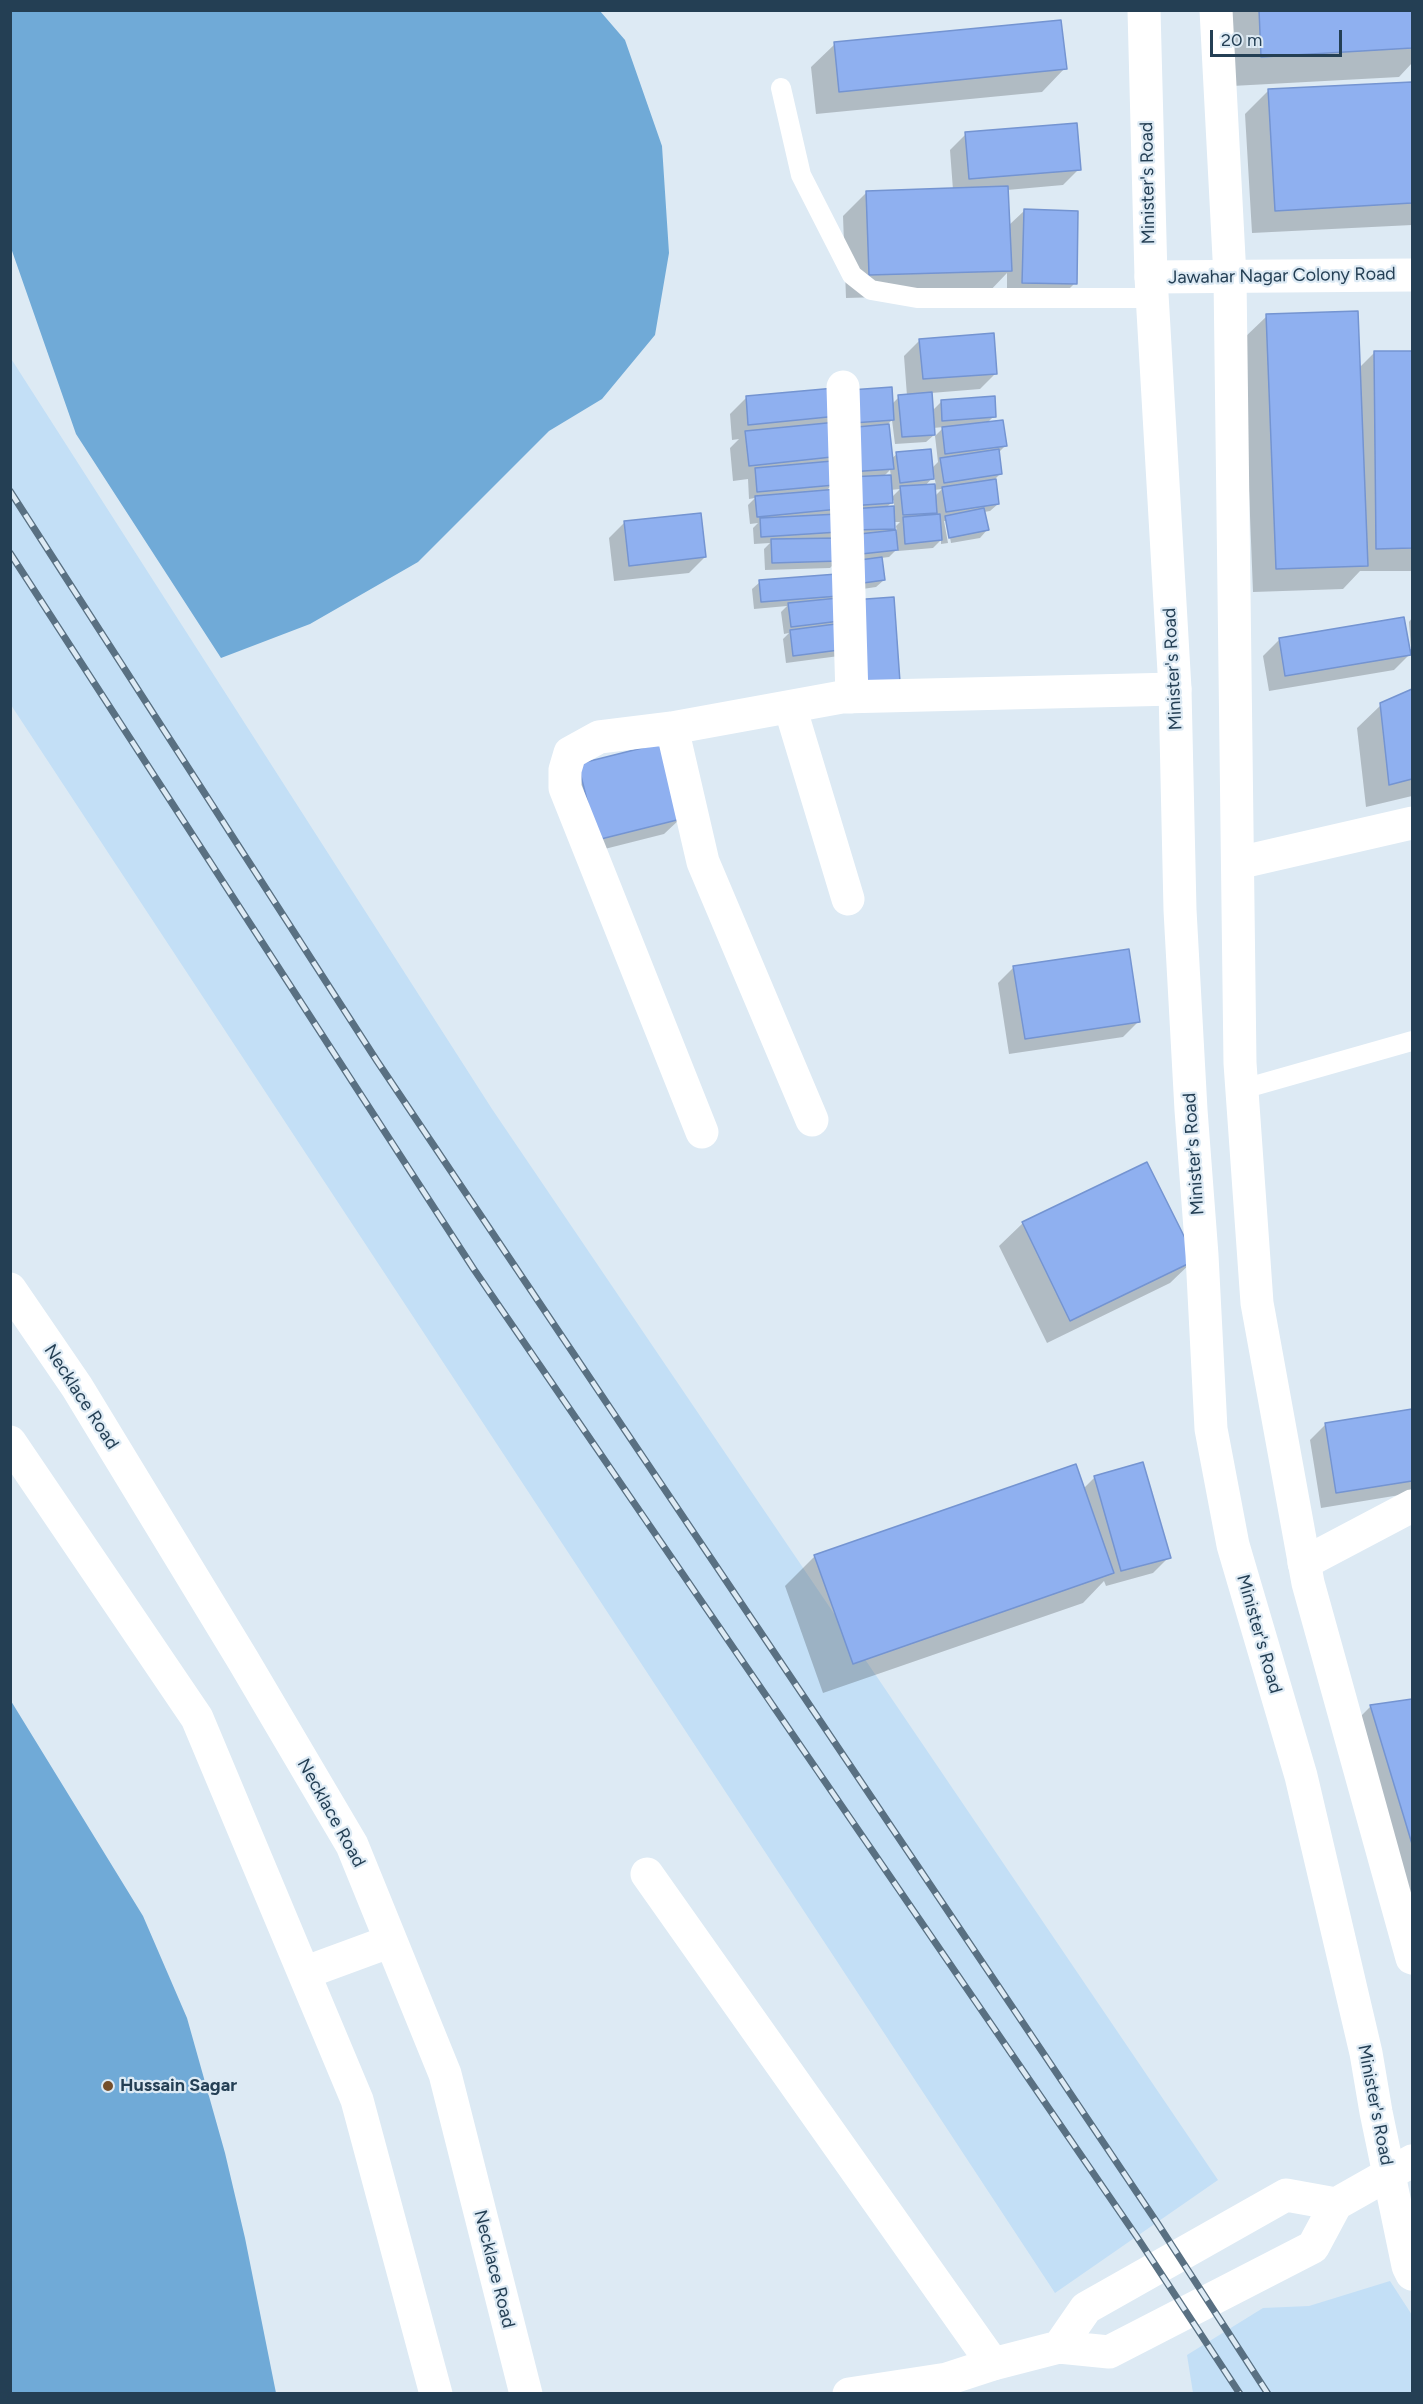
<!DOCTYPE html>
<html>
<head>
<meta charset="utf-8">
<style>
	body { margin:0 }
	#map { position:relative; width:1423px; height:2404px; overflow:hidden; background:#ddeaf4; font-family:Figtree,sans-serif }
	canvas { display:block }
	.frame { position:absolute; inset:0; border:12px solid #243f54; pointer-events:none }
	.scale { position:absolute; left:1210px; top:30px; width:132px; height:27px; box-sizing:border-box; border:3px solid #243f54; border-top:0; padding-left:8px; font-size:18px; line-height:21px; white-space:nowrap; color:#243f54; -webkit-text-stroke:4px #ddeaf4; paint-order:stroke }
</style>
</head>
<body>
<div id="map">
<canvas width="1423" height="2404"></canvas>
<div class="frame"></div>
<div class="scale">20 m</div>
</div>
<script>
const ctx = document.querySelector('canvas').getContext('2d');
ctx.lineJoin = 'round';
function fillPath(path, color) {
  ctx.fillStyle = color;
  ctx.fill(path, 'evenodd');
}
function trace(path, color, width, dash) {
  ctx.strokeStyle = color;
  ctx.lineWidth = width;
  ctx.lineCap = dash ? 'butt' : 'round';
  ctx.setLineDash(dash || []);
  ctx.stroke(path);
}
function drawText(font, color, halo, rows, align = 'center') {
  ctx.font = font + ' Figtree,sans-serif';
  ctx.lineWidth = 4.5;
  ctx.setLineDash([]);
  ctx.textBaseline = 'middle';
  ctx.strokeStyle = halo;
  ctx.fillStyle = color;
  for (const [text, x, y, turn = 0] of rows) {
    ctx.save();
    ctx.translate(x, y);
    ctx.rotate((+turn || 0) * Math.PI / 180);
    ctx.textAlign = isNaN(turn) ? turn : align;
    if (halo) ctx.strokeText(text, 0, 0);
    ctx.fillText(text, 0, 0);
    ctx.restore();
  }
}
fillPath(new Path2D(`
	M10,357L492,1109L1218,2180L1055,2293L11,705Z
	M1390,2281L1412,2315V2393H1193L1187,2355L1263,2308L1309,2306Z`), '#c3dff6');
fillPath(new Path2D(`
	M10,11H600L625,40L662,146L669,253L655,335L602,399L549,431L418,562L310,624L221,658L76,434L11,248Z
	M11,1701L143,1916L187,2018L225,2153L245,2238L276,2393H11Z`), '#70aad7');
fillPath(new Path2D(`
	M1227,10H1412V63L1399,77L1232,86Z
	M835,44L1065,68L1042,92L816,114L811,67Z
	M1412,83V225L1252,233L1245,114L1268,91Z
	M966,134L1079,169L1063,185L1007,190L1008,226L1024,211L1075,283L1059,299L1007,298V273L987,294L846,298L843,216L867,192L953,190L950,150Z
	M1267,316L1358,369L1375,352H1412V571H1360L1343,589L1253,592L1243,339Z
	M993,334L996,373L980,389L931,393L932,411L941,402L993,398L994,416L987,423L1002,422L1005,446L998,453L1001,473L994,480L998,504L990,511L984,512L987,530L980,538L951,543L947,521H944L948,543L941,544V540L933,548L898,551V548L889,557L881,558L884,580L876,587L849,591L845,570L855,561L845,562L843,544L850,537H846L844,518L850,512L843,513L841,486L849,479H842L840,454L831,464L833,484L826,491L836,490L838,508L830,516H836L838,532L830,539H837L838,560L830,568L765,570L764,549L770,543L754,544L753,528L758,523L750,524L748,505L755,498L749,499L748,479L733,481L730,448L739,439L732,440L730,414L746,398L834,390L836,416L828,424L836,423L837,438L846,430L843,399L851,391L891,389L892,404L899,397L907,396L904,356L920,340ZM892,420L895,444L926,442L934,435L933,428L944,427L935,436L938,462L931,469L930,451L897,454L891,459L888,424ZM890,470L891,476L883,477ZM934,476L936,485L925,486ZM900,489L891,498L890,490ZM942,489L934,497V490ZM894,500V508H886ZM893,522H900L896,526L897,532L888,533L893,528Z
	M625,522L705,557L689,573L614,581L609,538Z
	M836,576L839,656L786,663L783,639L789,633L784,634L781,612L787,606L754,609L752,589L760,582Z
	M1412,618V664L1411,653L1394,670L1269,691L1263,656L1279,640L1411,649L1409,622Z
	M1412,691V796L1366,807L1357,728L1381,705Z
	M578,766L680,819L664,834L581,855Z
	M1014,967L1139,1021L1123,1037L1009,1054L998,983Z
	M1023,1223L1194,1260L1170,1283L1047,1343L999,1246Z
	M1412,1411V1493L1321,1508L1310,1440L1326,1424Z
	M1095,1477L1169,1557L1153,1573L1106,1586L1104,1581L1083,1603L823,1693L785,1586L815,1556L1083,1489Z
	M1412,1701V1909L1347,1730L1370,1707Z`), '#0003');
const building = new Path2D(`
	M1259,10H1412V48L1261,57Z
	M1061,20L1067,69L839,92L834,42Z
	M1412,82V203L1275,211L1268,89Z
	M1077,123L1081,170L969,179L965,132Z
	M1008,186L1012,271L869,275L866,191Z
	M1024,209L1078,211L1077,284L1022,283Z
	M1358,311L1368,566L1276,569L1266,314Z
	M994,333L997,374L923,379L919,339Z
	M1374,351H1412V548L1376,549Z
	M892,387L894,420L853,423L850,390Z
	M835,388L838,416L748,425L746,396Z
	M932,392L935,435L902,437L898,395Z
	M995,396L996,417L942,421L941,400Z
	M1003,420L1007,446L945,454L942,427Z
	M837,422L841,456L749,466L745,431Z
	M889,424L894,469L849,472L846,428Z
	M931,449L934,479L900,483L896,452Z
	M999,449L1002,474L944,483L940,458Z
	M832,461L835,485L757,492L755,468Z
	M891,475L893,503L850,506L848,477Z
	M996,479L999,504L946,512L942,487Z
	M935,484L937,513L903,515L900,486Z
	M838,489L839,509L757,517L755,496Z
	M894,506L895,529L853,530L851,509Z
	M984,508L989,530L949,538L945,516Z
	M701,513L706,557L629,566L624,521Z
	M838,514L839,532L761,537L760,518Z
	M940,514L942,540L905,544L903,517Z
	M896,530L898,550L852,555L850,535Z
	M839,538L840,561L772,563L771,539Z
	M882,557L885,580L856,584L852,561Z
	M837,574L839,596L761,602L759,580Z
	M894,597L900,682L857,684L852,600Z
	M838,598L840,621L791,627L788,603Z
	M1404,617L1411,655L1285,676L1279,638Z
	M843,623L847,649L793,656L790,630Z
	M1412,689V779L1389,785L1380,703Z
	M662,743L681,819L597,840L578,764Z
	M1129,949L1140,1022L1025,1039L1013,966Z
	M1147,1162L1196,1260L1070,1321L1022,1222Z
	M1412,1409V1481L1336,1493L1325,1423Z
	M1143,1462L1171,1558L1121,1571L1094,1476Z
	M1076,1464L1114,1573L853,1664L814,1555Z
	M1412,1699V1844L1370,1705Z`);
fillPath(building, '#8fb0f0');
trace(building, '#7494d1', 1.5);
trace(new Path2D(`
	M781,88L801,175L852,275L871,290L917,298H1152
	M1243,1089L1412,1041`), '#fff', 20);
trace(new Path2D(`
	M1151,277L1412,275
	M843,387L852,697
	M790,707L848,899
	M672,728L703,862L812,1120
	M1238,863L1412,823
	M702,1132L565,788V770L570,753L599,737L672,728L842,697L1175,689
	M1304,1563L1412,1506
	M647,1874L993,2364`), '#fff', 33);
trace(new Path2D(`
	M1144,10L1151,277L1175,689L1180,910L1191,1110L1202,1255L1211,1429L1233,1545L1301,1776L1366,2053L1376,2112L1408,2266L1412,2274
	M1216,10L1230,277L1240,1063L1257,1303L1308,1583L1412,1958
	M10,1289L77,1387L243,1660L352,1845L445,2074L526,2394
	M10,1442L197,1718L357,2100L436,2394
	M304,1973L391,1941
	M1059,2347L1086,2308L1286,2195L1336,2204
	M849,2394L947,2379L993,2364L1059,2347L1109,2352L1313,2247L1336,2204L1412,2161`), '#fff', 33);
const rail = new Path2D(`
	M10,491L377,1061L1158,2224L1268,2394
	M10,553L473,1268L1137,2237L1240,2394`);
trace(rail, '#597082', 7);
trace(rail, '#ddeaf4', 4.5, [14]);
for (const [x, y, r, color] of [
	[108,2086,6,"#754f2b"]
]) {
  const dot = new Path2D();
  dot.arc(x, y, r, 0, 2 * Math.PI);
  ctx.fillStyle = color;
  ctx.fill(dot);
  trace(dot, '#ddeaf4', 2);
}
drawText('18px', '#243f54', '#ddeaf4', [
	["Minister's Road",1148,183,-91],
	["Jawahar Nagar Colony Road",1282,276,-1],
	["Minister's Road",1173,669,-93],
	["Minister's Road",1194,1154,-94],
	["Necklace Road",81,1397,57],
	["Minister's Road",1259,1634,74],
	["Necklace Road",331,1813,61],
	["Minister's Road",1375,2105,79],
	["Necklace Road",494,2269,76]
]);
drawText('bold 18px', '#243f54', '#ddeaf4', [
	["Hussain Sagar",120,2086]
], 'left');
</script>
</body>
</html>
